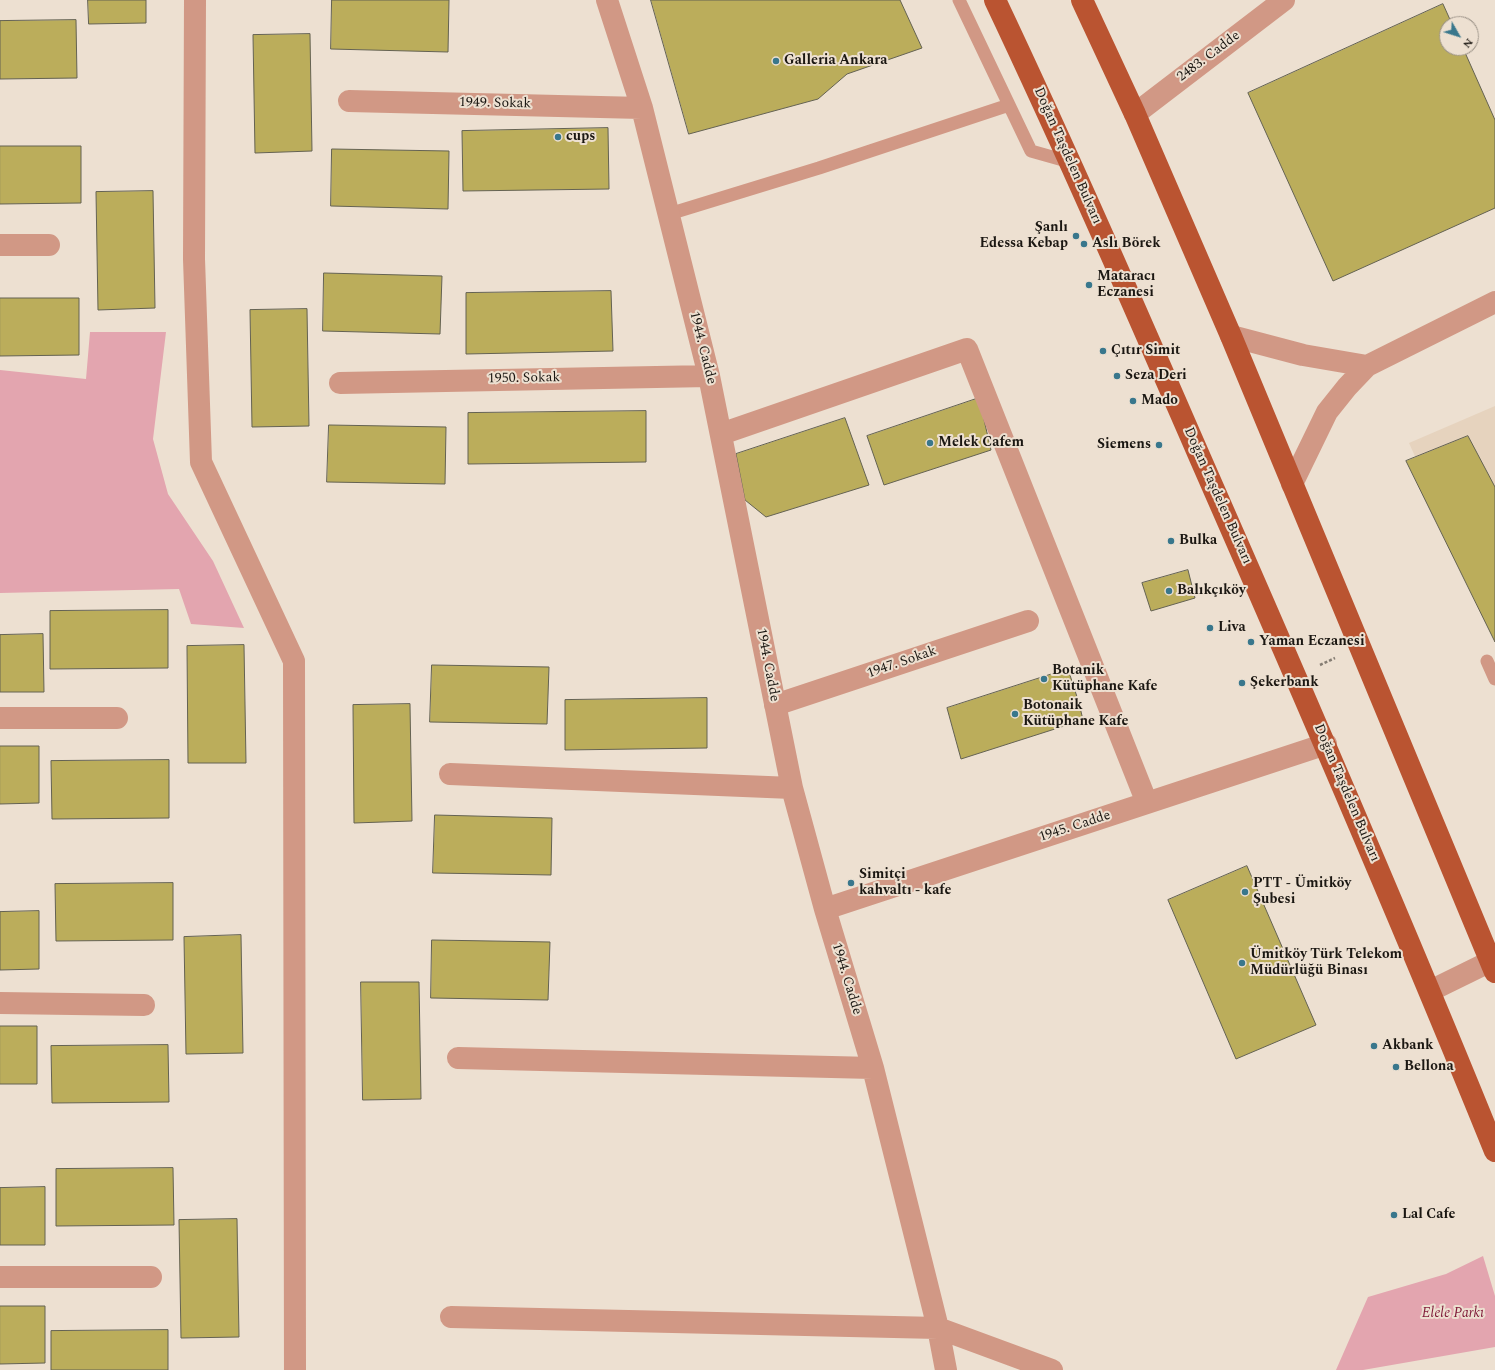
<!DOCTYPE html>
<html>
<head>
<meta charset="utf-8">
<style>
	body { margin:0 }
	#map { position:relative; width:1495px; height:1370px; overflow:hidden; background:#ede0d1; font-family:Spectral,serif }
	canvas { display:block }
	.north { position:absolute; left:1439px; top:16px; width:40px; height:40px; box-sizing:border-box; background:#ede0d1; border:1px solid #999085; border-radius:50%; rotate:129deg; font-size:11px; font-weight:700; line-height:16px; text-align:center; color:#1b1712 }
	.north::after { content:''; display:block; margin:auto; width:14px; height:18px; background:#39778c; clip-path:polygon(50% 0,100% 100%,50% 72%,0 100%) }
</style>
</head>
<body>
<div id="map">
<canvas width="1495" height="1370"></canvas>
<div class="north">N</div>
</div>
<script>
const ctx = document.querySelector('canvas').getContext('2d');
ctx.lineJoin = 'round';
function fillPath(path, color) {
  ctx.fillStyle = color;
  ctx.fill(path, 'evenodd');
}
function trace(path, color, width, dash) {
  ctx.strokeStyle = color;
  ctx.lineWidth = width;
  ctx.lineCap = dash ? 'butt' : 'round';
  ctx.setLineDash(dash || []);
  ctx.stroke(path);
}
function drawText(font, color, halo, rows, align = 'center') {
  ctx.font = font + ' Spectral,serif';
  ctx.lineWidth = 4;
  ctx.setLineDash([]);
  ctx.textBaseline = 'middle';
  ctx.strokeStyle = halo;
  ctx.fillStyle = color;
  for (const [text, x, y, turn = 0] of rows) {
    ctx.save();
    ctx.translate(x, y);
    ctx.rotate((+turn || 0) * Math.PI / 180);
    ctx.textAlign = isNaN(turn) ? turn : align;
    if (halo) ctx.strokeText(text, 0, 0);
    ctx.fillText(text, 0, 0);
    ctx.restore();
  }
}
fillPath(new Path2D(`
	M1495,406V634L1409,443Z`), '#e6d3be');
fillPath(new Path2D(`
	M90,332H166L153,439L168,494L213,561L244,628L191,624L179,589L0,593V370L86,379Z
	M1483,1256L1495,1296V1347L1363,1370H1336L1368,1297L1446,1274Z`), '#e3a5af');
const building = new Path2D(`
	M88,0H146V23L89,24Z
	M332,0H449L448,52L331,49Z
	M651,0H900L922,48L847,74L818,99L689,134Z
	M1443,4L1452,24H1447V48H1463L1495,120V208L1333,281L1248,93Z
	M76,20L77,78L0,79V21Z
	M310,34L312,151L255,153L253,35Z
	M608,128L609,189L463,191L462,131Z
	M0,146H81V203L0,204Z
	M332,149L449,151L448,209L331,206Z
	M153,191L155,308L98,310L96,192Z
	M324,273L442,276L440,334L323,331Z
	M611,291L613,351L466,354V293Z
	M0,298H79V355L0,356Z
	M307,309L309,426L252,427L250,310Z
	M979,398L991,450L884,485L867,436Z
	M646,411V462L468,464V413Z
	M845,418L869,485L766,517L745,500L736,454Z
	M329,425L446,427L445,484L327,482Z
	M1468,436L1495,487V642L1406,461Z
	M1188,570L1195,598L1151,611L1142,583Z
	M168,610V668L50,669V611Z
	M43,634L44,692H0V635Z
	M244,645L246,763H188L187,646Z
	M432,665L549,667L547,724L430,722Z
	M1068,669L1079,703L1083,720L961,759L947,708Z
	M707,698V748L565,750V700Z
	M410,704L412,821L354,823L353,705Z
	M0,746H39V803L0,804Z
	M169,760V818L52,819L51,761Z
	M435,815L552,818L551,875L433,873Z
	M1247,866L1316,1025L1236,1059L1168,900Z
	M173,883V940L56,941L55,884Z
	M39,911V969L0,970V912Z
	M241,935L243,1053L186,1054L184,937Z
	M432,940L550,942L548,1000L431,998Z
	M361,982H419L421,1099L363,1100Z
	M0,1026H37V1084H0Z
	M168,1045L169,1102L52,1103L51,1046Z
	M173,1168L174,1225L56,1226V1169Z
	M45,1187V1245H0V1188Z
	M237,1219L239,1337L181,1338L179,1220Z
	M0,1306H45V1363L0,1364Z
	M168,1330V1370H51V1331Z`);
fillPath(building, '#bbad5b');
trace(building, '#646252', 1);
trace(new Path2D(`
	M1320,665L1335,658`), '#857d73', 2.5, [3, 2]);
trace(new Path2D(`
	M959,0L1031,151L1070,162
	M669,214L819,168L1009,105
	M1487,661L1495,679`), '#d19885', 13);
trace(new Path2D(`
	M195,0L194,259L201,462L294,661L295,1370
	M607,0L642,108L709,376L792,788L825,909L873,1068L938,1328L946,1370
	M349,101L642,108
	M1135,114L1284,0
	M0,245H49
	M1231,336L1303,355L1367,366
	M340,383L709,376
	M721,434L967,349L1147,803
	M1292,484L1327,412L1347,387L1367,366L1495,302
	M775,705L1028,621
	M0,718H117
	M450,774L792,788
	M825,909L1326,744
	M1430,991L1491,961
	M0,1003L144,1005
	M458,1058L873,1068
	M0,1277H151
	M451,1317L938,1328L1052,1370`), '#d19885', 22);
trace(new Path2D(`
	M995,0C1067,152 1134,306 1201,460C1302,690 1401,919 1495,1151
	M1082,0L1135,114L1231,336L1495,972`), '#ba5431', 22);
for (const [x, y, r, color] of [
	[776,61,4,"#39778c"],
	[558,137,4,"#39778c"],
	[1076,236,4,"#39778c"],
	[1084,244,4,"#39778c"],
	[1089,285,4,"#39778c"],
	[1103,351,4,"#39778c"],
	[1117,376,4,"#39778c"],
	[1133,401,4,"#39778c"],
	[930,443,4,"#39778c"],
	[1159,445,4,"#39778c"],
	[1171,541,4,"#39778c"],
	[1169,591,4,"#39778c"],
	[1210,628,4,"#39778c"],
	[1251,642,4,"#39778c"],
	[1044,679,4,"#39778c"],
	[1242,683,4,"#39778c"],
	[1015,714,4,"#39778c"],
	[851,883,4,"#39778c"],
	[1245,892,4,"#39778c"],
	[1242,963,4,"#39778c"],
	[1374,1046,4,"#39778c"],
	[1396,1067,4,"#39778c"],
	[1394,1215,4,"#39778c"]
]) {
  const dot = new Path2D();
  dot.arc(x, y, r, 0, 2 * Math.PI);
  ctx.fillStyle = color;
  ctx.fill(dot);
  trace(dot, '#ede0d1', 1.5);
}
drawText('14px', '#1b1712', '#ede0d1', [
	["2483. Cadde",1209,57,-37],
	["1949. Sokak",495,104,1],
	["Doğan Taşdelen Bulvarı",1067,156,66],
	["1944. Cadde",702,348,76],
	["1950. Sokak",524,379,-1],
	["Doğan Taşdelen Bulvarı",1217,496,66],
	["1947. Sokak",902,663,-19],
	["1944. Cadde",767,665,79],
	["Doğan Taşdelen Bulvarı",1346,793,67],
	["1945. Cadde",1075,827,-18],
	["1944. Cadde",846,979,73]
]);
drawText('bold 14px', '#1b1712', '#ede0d1', [
	["Galleria Ankara",784,61],
	["cups",566,137],
	["Şanlı",1068,228,"right"],
	["Edessa Kebap",1068,244,"right"],
	["Aslı Börek",1092,244],
	["Mataracı",1097,277],
	["Eczanesi",1097,293],
	["Çıtır Simit",1111,351],
	["Seza Deri",1125,376],
	["Mado",1141,401],
	["Melek Cafem",938,443],
	["Siemens",1151,445,"right"],
	["Bulka",1179,541],
	["Balıkçıköy",1177,591],
	["Liva",1218,628],
	["Yaman Eczanesi",1259,642],
	["Botanik",1052,671],
	["Kütüphane Kafe",1052,687],
	["Şekerbank",1250,683],
	["Botonaik",1023,706],
	["Kütüphane Kafe",1023,722],
	["Simitçi",859,875],
	["kahvaltı - kafe",859,891],
	["PTT - Ümitköy",1253,884],
	["Şubesi",1253,900],
	["Ümitköy Türk Telekom",1250,955],
	["Müdürlüğü Binası",1250,971],
	["Akbank",1382,1046],
	["Bellona",1404,1067],
	["Lal Cafe",1402,1215]
], 'left');
drawText('italic 14px', '#811d3a', '#ede0d1', [
	["Elele Parkı",1453,1314]
]);
</script>
</body>
</html>
